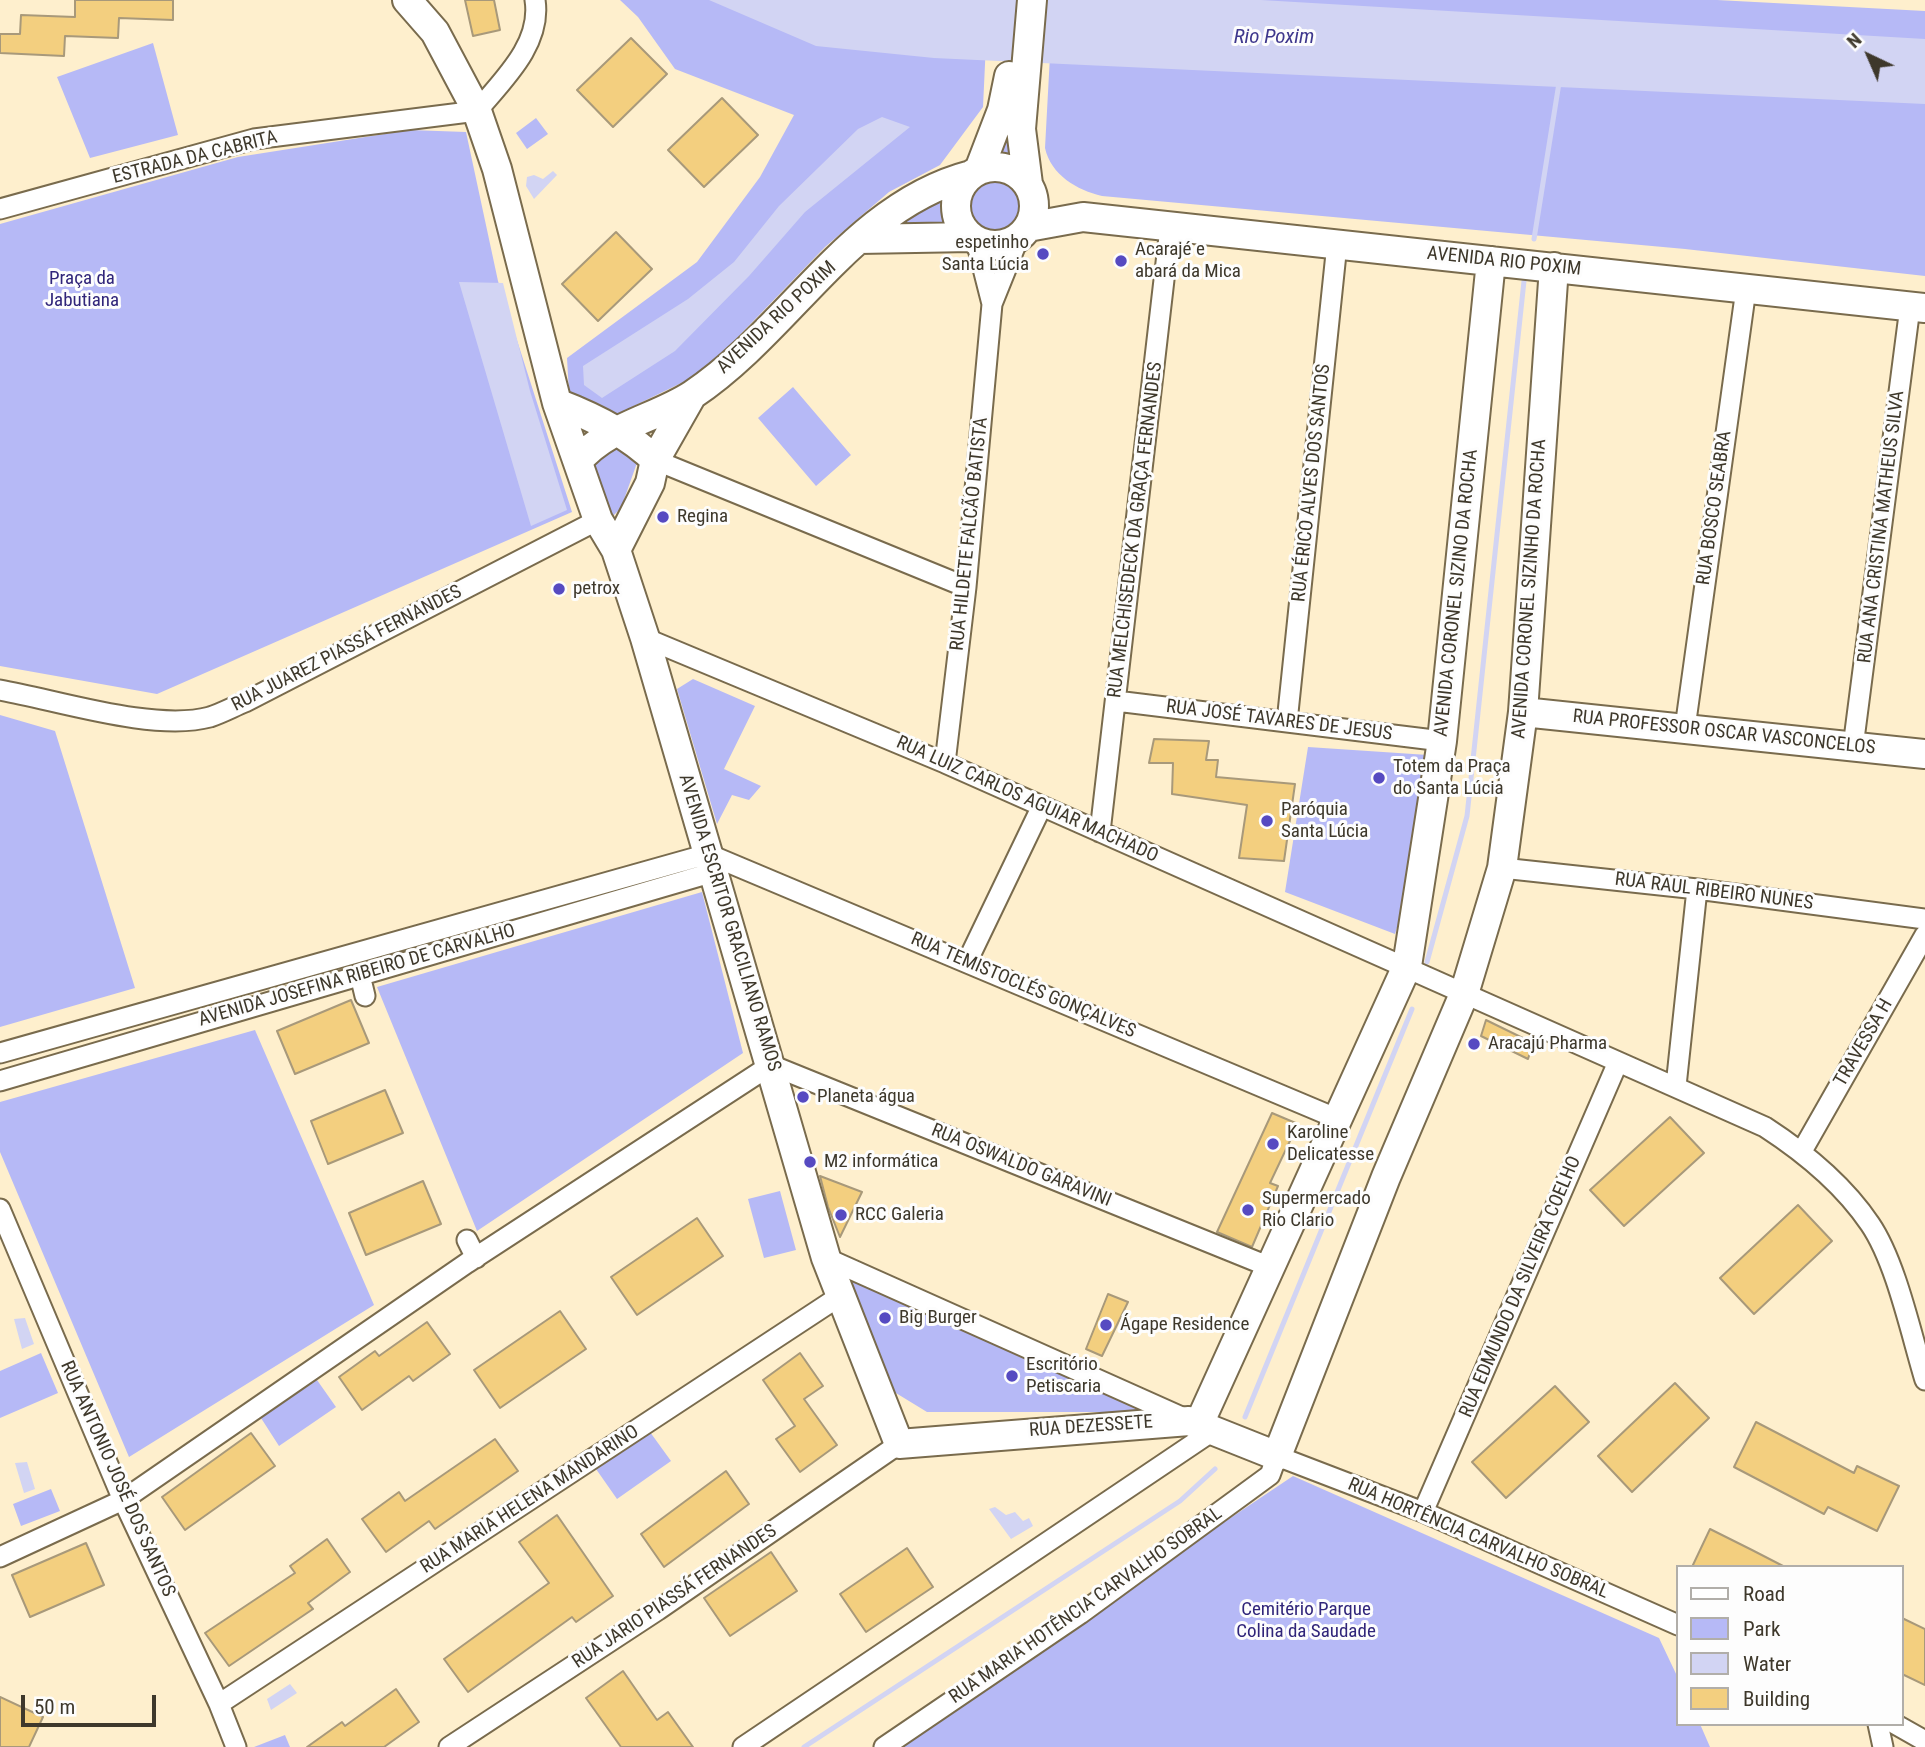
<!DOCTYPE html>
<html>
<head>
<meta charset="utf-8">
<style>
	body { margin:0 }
	#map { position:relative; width:1925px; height:1747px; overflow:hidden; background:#feefcd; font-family:"Roboto Condensed",sans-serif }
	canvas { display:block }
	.legend { position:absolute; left:1676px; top:1565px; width:228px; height:161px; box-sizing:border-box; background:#fdfdfd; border:2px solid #b1aea9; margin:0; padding:9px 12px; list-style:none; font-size:21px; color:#3e382b }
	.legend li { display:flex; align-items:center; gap:14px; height:35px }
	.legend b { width:35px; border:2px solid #b1aea9 }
	.north { position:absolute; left:1834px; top:21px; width:70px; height:70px; -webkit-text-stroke:5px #fdfdfd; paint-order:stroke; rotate:316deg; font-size:19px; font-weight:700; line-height:28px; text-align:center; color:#3e382b }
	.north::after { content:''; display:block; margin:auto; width:24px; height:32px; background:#3e382b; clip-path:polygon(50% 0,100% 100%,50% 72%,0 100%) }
	.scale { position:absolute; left:21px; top:1695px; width:135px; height:32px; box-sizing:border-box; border:4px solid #3e382b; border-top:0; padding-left:9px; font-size:21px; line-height:24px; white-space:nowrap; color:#3e382b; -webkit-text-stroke:5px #fdfdfd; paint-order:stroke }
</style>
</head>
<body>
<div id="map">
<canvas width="1925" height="1747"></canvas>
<ul class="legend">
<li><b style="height:9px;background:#fff"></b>Road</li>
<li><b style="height:19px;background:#b6b9f6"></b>Park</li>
<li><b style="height:19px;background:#d2d4f3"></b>Water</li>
<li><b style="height:19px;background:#f3cf7f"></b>Building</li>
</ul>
<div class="north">N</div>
<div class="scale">50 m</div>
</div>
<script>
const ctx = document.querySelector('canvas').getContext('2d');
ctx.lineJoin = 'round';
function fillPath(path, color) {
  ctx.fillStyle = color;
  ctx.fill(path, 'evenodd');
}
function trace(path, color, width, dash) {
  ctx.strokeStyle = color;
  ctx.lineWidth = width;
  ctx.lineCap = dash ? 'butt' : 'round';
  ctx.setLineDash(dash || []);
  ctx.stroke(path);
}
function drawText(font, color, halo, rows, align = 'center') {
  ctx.font = font + ' "Roboto Condensed",sans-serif';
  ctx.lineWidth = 6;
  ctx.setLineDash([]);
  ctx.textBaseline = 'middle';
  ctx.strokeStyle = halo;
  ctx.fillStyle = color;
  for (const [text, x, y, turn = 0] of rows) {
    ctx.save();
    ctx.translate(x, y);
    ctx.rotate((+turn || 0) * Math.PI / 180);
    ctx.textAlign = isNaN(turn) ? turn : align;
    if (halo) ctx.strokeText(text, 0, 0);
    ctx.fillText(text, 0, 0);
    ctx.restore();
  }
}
fillPath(new Path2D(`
	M620,0H988L983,107L940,165L889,192L825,247L704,372L605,420L569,393L567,358L697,262L760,177L794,115L675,69L638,17Z
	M1053,0H1717L1925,11V276L1685,249L1102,196C1077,190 1051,175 1045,148Z
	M153,43L178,135L90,158L57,77Z
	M1007,113L1012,166L984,162Z
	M536,118L548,134L527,149L516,133Z
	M410,130L466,132L498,281L572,512L157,694L0,666V224L238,157Z
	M963 206a33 33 0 1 1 66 0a33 33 0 1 1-66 0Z
	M942,193L946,230L880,234Z
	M793,387L851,455L816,486L758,418Z
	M621,445L638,460L621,508L613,516L607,514L589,464L593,456Z
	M693,679L755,706L724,769L761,786L749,800L732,795L717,824L677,689Z
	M0,715L55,731L135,988L0,1027Z
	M1308,747L1428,755L1409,889L1395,934L1285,892Z
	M702,892L743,1053L477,1231L377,987Z
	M255,1030L374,1305L129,1457L0,1152V1102Z
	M780,1191L796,1250L764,1258L748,1199Z
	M850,1275L1158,1412H927L891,1390L846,1284Z
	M41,1353L58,1393L0,1418V1371Z
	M317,1380L336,1407L279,1446L261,1418Z
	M650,1432L671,1461L617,1499L596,1469Z
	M1293,1476L1659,1638L1678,1678V1724H1700L1710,1747H889Z
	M51,1489L60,1511L21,1526L13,1504Z
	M285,1735L290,1747H254Z`), '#b6b9f6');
fillPath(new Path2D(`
	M709,0H1261L1925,39V104L934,58L816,46Z
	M882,117L910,127L805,212L749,276L675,351L602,398L584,385L583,366L688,299L734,262L779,206L858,129Z
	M553,171L557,175L534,199L526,186L527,177L534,175L543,179Z
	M459,282L503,283L530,391L567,510L531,526Z
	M25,1318L34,1344L22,1349L14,1319Z
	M27,1462L35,1489L24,1493L15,1463Z
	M995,1507L1006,1515L1015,1512L1023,1521L1029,1518L1033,1526L1011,1539L989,1509Z
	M290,1684L297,1693L271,1710L267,1699Z`), '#d2d4f3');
trace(new Path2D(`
	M1534,239L1559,83
	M1427,962L1467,816L1524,281
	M1245,1417L1412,1009
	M804,1747L1180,1501L1215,1469`), '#d2d4f3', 5);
const building = new Path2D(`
	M75,0H173V20L119,18L118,38L65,36L64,56L0,53V34H20L21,15L75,17Z
	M465,0H494L500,30L473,36Z
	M631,38L667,74L613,127L577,90Z
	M722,98L758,135L704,187L668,150Z
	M616,232L652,269L598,321L562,284Z
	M1154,739L1209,741L1206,760H1218L1216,777L1295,784L1284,861L1239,858L1247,805L1172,794L1173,763H1149Z
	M351,1000L369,1043L295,1074L277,1031Z
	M1486,1020L1533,1043L1528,1059L1481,1036Z
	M385,1090L403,1133L328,1164L311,1121Z
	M1272,1113L1298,1124L1270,1183L1278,1186L1252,1247L1217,1232Z
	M1670,1117L1704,1153L1624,1226L1590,1190Z
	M820,1176L862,1192L840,1237L828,1207Z
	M423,1181L441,1224L366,1255L349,1213Z
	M1798,1205L1832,1241L1754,1314L1720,1278Z
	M697,1218L723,1256L637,1315L611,1277Z
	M1108,1294L1128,1302L1102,1356L1086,1349Z
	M560,1311L586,1349L500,1408L474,1370Z
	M427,1322L450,1354L413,1381L409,1376L362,1410L339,1377L375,1351L379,1356Z
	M800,1353L823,1386L804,1399L837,1445L800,1472L776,1439L795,1426L763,1380Z
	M1675,1383L1709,1418L1632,1492L1598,1456Z
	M1555,1386L1589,1422L1506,1498L1472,1462Z
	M1756,1422L1854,1473L1857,1466L1899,1486L1877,1531L1828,1507L1824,1514L1734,1467Z
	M251,1433L275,1466L185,1530L162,1497Z
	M495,1439L518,1471L435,1529L429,1521L386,1552L362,1519L399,1492L405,1501Z
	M726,1471L749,1504L664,1567L641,1534Z
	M557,1515L613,1596L576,1622L572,1617L468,1692L444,1659L549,1583L519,1542Z
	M1710,1529L1752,1550L1785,1567H1692Z
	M327,1539L350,1572L308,1603L313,1609L229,1666L205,1633L295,1573L290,1566Z
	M86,1543L104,1585L30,1617L12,1575Z
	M907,1548L933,1587L866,1632L840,1594Z
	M771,1552L797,1591L730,1636L704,1598Z
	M1902,1618L1925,1629V1685L1902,1674Z
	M623,1671L657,1720L668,1712L693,1747H621L586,1698Z
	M396,1689L419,1722L384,1747H307L342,1722L345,1726Z
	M0,1697L43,1717L29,1747H0Z`);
fillPath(building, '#f3cf7f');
trace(building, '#a8997a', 2);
const street = new Path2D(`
	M0,209L254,139L477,111C503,80 542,44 535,0
	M976,241L992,304
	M655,460L966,587
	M645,638L945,763L1765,1127C1805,1153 1843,1184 1870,1224C1896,1262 1911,1334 1925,1380
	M0,690C57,700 154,732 210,717C222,713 233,707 245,702L598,520
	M1116,701L1442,741
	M1287,722L1337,244
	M1685,728L1746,289
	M1853,747L1910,307
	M945,763L966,587L992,304L1019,237
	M1100,832L1170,228
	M1502,868L1697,889L1925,919
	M967,962L1041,808
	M360,975L365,996
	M0,1053L708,854L1338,1119
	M0,1081L714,872
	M1676,1086L1697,889
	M1802,1151L1925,935
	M0,1209L123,1500L219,1704L236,1747
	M467,1240L476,1258
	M826,1258L1186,1419
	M1423,1512L1618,1062
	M0,1557L123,1500L467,1263L771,1065L1270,1267
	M219,1704L840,1296
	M1878,1724L1883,1747
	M1895,1724L1925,1741
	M449,1747L658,1610L899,1444
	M743,1747L1214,1430
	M884,1747L1080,1614L1270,1475L1277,1456L1423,1512L1678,1625`);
const secondary = new Path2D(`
	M407,0L435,32L477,111L497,169L557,403L598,520L616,550L645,638L826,1258L899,1444L1189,1421L1277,1456L1386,1177L1464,994L1502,868L1523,712L1554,267
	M956 206a39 39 0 1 1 78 0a39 39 0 1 1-78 0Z
	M979,170L1002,110L1009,76
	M1028,184L1021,129L1032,0
	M1028,227L1083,217L1925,308
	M859,239L971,237
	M557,403C591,416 629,434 655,460
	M578,461C607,426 655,419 692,395C791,329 852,206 971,175
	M616,550L650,483L655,460L692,395
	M1523,712L1925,754
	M1199,1424L1407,966L1442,741L1491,261`);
trace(street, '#796b4d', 23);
trace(secondary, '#796b4d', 32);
trace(street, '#fff', 19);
trace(secondary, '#fff', 28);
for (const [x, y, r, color] of [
	[1043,254,7,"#564ac1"],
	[1121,261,7,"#564ac1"],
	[663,517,7,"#564ac1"],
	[559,589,7,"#564ac1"],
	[1379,778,7,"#564ac1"],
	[1267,821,7,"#564ac1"],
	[1474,1044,7,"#564ac1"],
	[803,1097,7,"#564ac1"],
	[1273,1144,7,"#564ac1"],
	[810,1162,7,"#564ac1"],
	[1248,1210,7,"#564ac1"],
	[841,1215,7,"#564ac1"],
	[885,1318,7,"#564ac1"],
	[1106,1325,7,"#564ac1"],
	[1012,1376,7,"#564ac1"]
]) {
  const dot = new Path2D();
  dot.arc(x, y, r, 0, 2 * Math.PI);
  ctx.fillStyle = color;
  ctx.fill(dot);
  trace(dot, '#fdfdfd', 2.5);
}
drawText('19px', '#3e382b', '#fdfdfd', [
	["ESTRADA DA CABRITA",195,158,-14],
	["AVENIDA RIO POXIM",1504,262,6],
	["AVENIDA RIO POXIM",777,318,-43],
	["RUA ÉRICO ALVES DOS SANTOS",1312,483,-84],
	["RUA BOSCO SEABRA",1715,508,-82],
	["RUA ANA CRISTINA MATHEUS SILVA",1882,527,-83],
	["RUA MELCHISEDECK DA GRAÇA FERNANDES",1136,530,-83],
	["RUA HILDETE FALCÃO BATISTA",970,534,-84],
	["AVENIDA CORONEL SIZINHO DA ROCHA",1530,589,-86],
	["AVENIDA CORONEL SIZINO DA ROCHA",1457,593,-84],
	["RUA JUAREZ PIASSÁ FERNANDES",347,649,-27],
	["RUA JOSÉ TAVARES DE JESUS",1279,721,7],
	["RUA PROFESSOR OSCAR VASCONCELOS",1724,733,6],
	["RUA LUIZ CARLOS AGUIAR MACHADO",1027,800,24],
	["RUA RAUL RIBEIRO NUNES",1714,892,7],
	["AVENIDA ESCRITOR GRACILIANO RAMOS",729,923,73],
	["AVENIDA JOSEFINA RIBEIRO DE CARVALHO",357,976,-16],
	["RUA TEMISTOCLÉS GONÇALVES",1023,986,23],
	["TRAVESSA H",1864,1043,-60],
	["RUA OSWALDO GARAVINI",1021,1166,22],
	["RUA EDMUNDO DA SILVEIRA COELHO",1521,1287,-67],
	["RUA DEZESSETE",1091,1427,-4],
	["RUA ANTONIO JOSÉ DOS SANTOS",117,1479,66],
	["RUA MARIA HELENA MANDARINO",530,1500,-33],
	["RUA HORTÊNCIA CARVALHO SOBRAL",1478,1539,23],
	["RUA JARIO PIASSÁ FERNANDES",675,1597,-34],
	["RUA MARIA HOTÊNCIA CARVALHO SOBRAL",1086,1606,-35]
]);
drawText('19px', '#3e382b', '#fdfdfd', [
	["espetinho",1029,243,"right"],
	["Santa Lúcia",1029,265,"right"],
	["Acarajé e",1135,250],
	["abará da Mica",1135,272],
	["Regina",677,517],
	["petrox",573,589],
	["Totem da Praça",1393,767],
	["do Santa Lúcia",1393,789],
	["Paróquia",1281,810],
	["Santa Lúcia",1281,832],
	["Aracajú Pharma",1488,1044],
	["Planeta água",817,1097],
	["Karoline",1287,1133],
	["Delicatesse",1287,1155],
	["M2 informática",824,1162],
	["Supermercado",1262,1199],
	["Rio Clario",1262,1221],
	["RCC Galeria",855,1215],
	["Big Burger",899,1318],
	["Ágape Residence",1120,1325],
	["Escritório",1026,1365],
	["Petiscaria",1026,1387]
], 'left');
drawText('19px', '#30257a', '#fdfdfd', [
	["Praça da",82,279],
	["Jabutiana",82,301],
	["Cemitério Parque",1306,1610],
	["Colina da Saudade",1306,1632]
]);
drawText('italic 21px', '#3f388d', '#fdfdfd', [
	["Rio Poxim",1274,38]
]);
</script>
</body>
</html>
